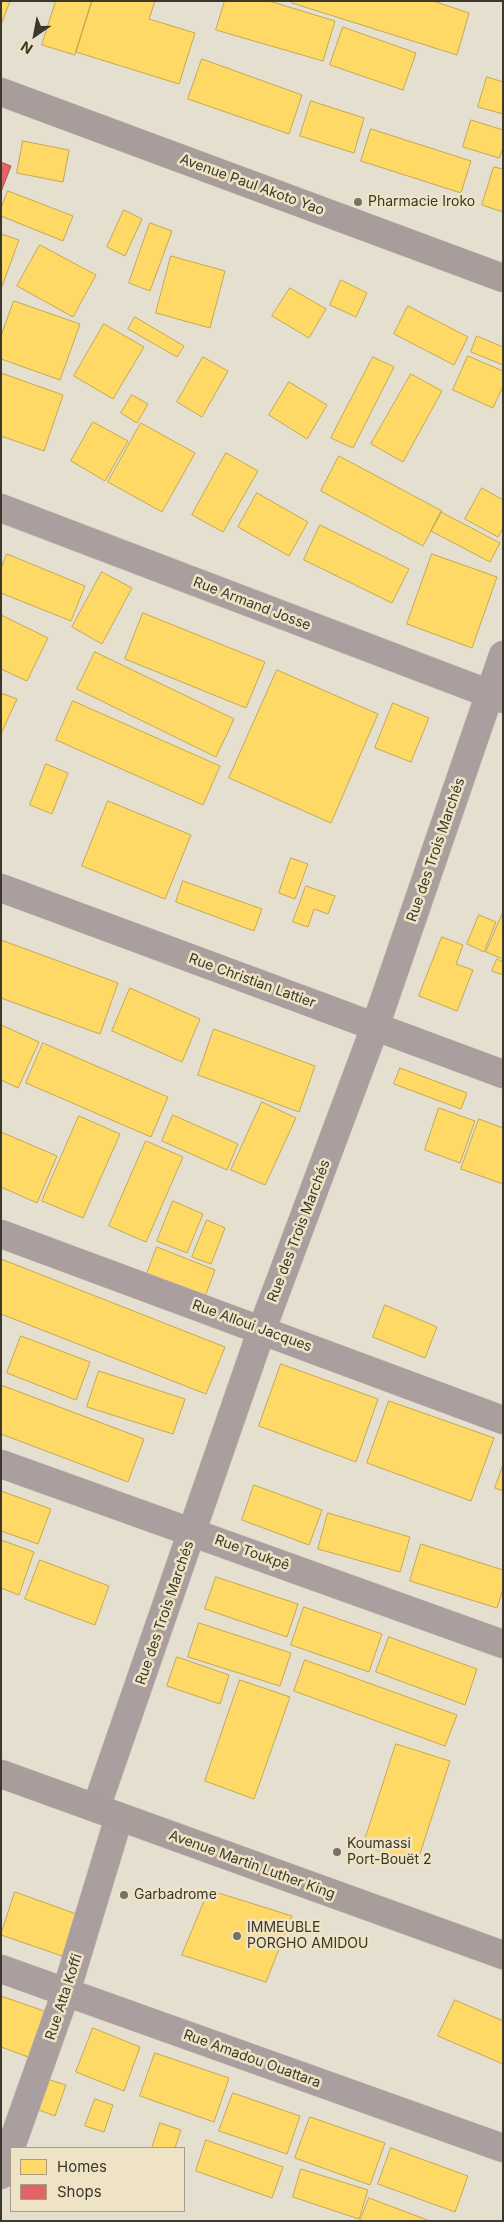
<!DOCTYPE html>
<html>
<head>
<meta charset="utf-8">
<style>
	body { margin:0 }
	#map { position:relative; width:504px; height:2222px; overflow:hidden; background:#e5dfcf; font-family:Inter,sans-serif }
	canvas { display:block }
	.frame { position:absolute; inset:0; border:2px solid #3c372b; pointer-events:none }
	.legend { position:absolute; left:10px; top:2147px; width:175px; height:65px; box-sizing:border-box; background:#efe3c5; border:1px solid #a79e87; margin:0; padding:6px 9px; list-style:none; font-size:15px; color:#3c372b }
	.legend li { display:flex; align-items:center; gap:10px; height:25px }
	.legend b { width:25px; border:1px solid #a79e87 }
	.north { position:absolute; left:10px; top:10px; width:50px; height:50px; -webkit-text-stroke:4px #efe3c5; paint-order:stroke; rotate:213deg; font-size:14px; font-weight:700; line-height:20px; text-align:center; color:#3c372b }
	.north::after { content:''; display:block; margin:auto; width:18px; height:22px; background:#3c372b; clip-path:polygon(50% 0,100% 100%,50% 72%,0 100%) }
</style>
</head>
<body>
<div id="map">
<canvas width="504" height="2222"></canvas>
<div class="frame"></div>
<ul class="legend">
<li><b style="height:14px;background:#ffd966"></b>Homes</li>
<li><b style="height:14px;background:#e06666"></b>Shops</li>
</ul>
<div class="north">N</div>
</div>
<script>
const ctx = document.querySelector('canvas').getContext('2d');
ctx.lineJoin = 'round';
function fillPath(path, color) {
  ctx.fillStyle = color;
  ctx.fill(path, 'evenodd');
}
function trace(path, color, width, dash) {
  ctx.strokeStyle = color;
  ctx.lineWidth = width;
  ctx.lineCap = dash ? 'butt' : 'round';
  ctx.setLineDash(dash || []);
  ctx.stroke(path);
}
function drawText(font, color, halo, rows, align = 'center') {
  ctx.font = font + ' Inter,sans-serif';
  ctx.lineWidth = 5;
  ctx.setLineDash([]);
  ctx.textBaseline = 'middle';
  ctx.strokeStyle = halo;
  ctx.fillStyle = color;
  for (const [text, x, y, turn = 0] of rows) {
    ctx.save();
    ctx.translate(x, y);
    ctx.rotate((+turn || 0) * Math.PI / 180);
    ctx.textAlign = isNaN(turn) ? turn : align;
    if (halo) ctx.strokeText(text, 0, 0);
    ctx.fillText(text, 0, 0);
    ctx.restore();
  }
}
const homes = new Path2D(`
	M1,1H10L1,25Z
	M56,1H92L75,55L42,45Z
	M92,1H155L149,19L195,33L179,84L76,52Z
	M225,1H269L335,21L323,61L216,30Z
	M292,1H433L469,13L457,55L292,3Z
	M343,27L416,53L403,90L330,65Z
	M202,59L302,95L289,134L188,99Z
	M487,77L503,82V114L478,107Z
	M311,101L364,118L354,153L300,136Z
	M471,120L503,130V148L499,158L463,147Z
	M371,129L471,161L461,193L361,161Z
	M23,141L69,150L63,182L17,173Z
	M494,167L503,169V212L482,205Z
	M8,191L73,216L63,241L1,216V208Z
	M124,210L142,219L125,256L107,247Z
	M150,223L172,231L150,291L129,283Z
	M1,234L19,240L1,289Z
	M40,245L96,275L73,317L17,286Z
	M171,256L225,271L210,328L156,313Z
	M341,280L367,293L356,317L330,305Z
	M290,288L326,309L309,338L272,316Z
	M14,301L80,324L60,380L1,359V336Z
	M408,306L468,337L454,365L394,334Z
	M135,317L184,346L177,357L128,329Z
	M104,324L144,347L113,399L74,376Z
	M477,336L503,347V365L471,352Z
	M468,356L503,371V386L493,408L453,390Z
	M203,357L228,371L202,417L177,402Z
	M373,357L394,367L353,448L331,438Z
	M1,373L63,395L44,451L1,436Z
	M411,374L442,391L403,462L371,444Z
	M289,382L327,405L307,439L269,415Z
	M132,395L148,404L137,423L121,413Z
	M93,422L128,441L105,481L71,461Z
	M141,423L195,453L162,512L108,482Z
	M226,453L258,471L223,532L192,515Z
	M339,456L442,511L423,546L321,491Z
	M482,488L503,500V528L498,537L465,519Z
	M257,493L308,522L289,556L238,527Z
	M441,512L500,543L490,562L431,531Z
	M320,525L409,569L392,603L304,560Z
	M7,554L85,586L71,621L1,593V569Z
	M432,554L497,577L472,648L407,624Z
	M102,572L132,588L102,644L72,627Z
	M143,613L265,662L246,708L125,659Z
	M1,615L48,638L27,681L1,669Z
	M95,652L234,719L216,757L77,689Z
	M277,670L378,714L331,823L229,778Z
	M1,693L17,699L1,734Z
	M73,701L220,766L203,805L56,740Z
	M393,703L429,718L411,762L375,748Z
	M46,764L68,773L52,814L30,805Z
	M108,801L191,835L165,899L82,866Z
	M291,858L308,864L295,899L279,893Z
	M183,881L262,909L254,931L176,902Z
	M306,886L335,896L328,914L314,909L308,927L293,922Z
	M503,912V959L486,952Z
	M479,915L496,922L484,952L467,944Z
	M442,937L463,945L456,964L473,970L457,1011L419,996Z
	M1,940L118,983L100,1034L1,998Z
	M497,959L503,962V975L492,971Z
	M130,988L200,1019L182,1062L112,1031Z
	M1,1025L39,1042L18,1088L1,1080Z
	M214,1029L315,1066L299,1112L198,1075Z
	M43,1043L168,1097L151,1137L26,1083Z
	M400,1068L467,1093L461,1109L394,1084Z
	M262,1102L296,1118L265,1185L231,1170Z
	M439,1108L475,1121L460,1163L425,1150Z
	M173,1115L238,1144L227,1170L162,1141Z
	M79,1116L120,1134L83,1218L42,1201Z
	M479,1119L503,1128V1184L461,1169Z
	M1,1132L57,1156L37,1203L1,1187Z
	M146,1141L183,1157L146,1242L109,1226Z
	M173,1201L203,1214L187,1253L157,1241Z
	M207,1220L225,1228L211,1264L192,1257Z
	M157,1247L215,1270L204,1299L146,1276Z
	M1,1259L225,1347L206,1394L1,1314Z
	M385,1305L437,1327L425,1358L373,1337Z
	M21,1336L90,1362L76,1400L7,1373Z
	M281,1364L378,1399L356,1462L259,1426Z
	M99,1371L185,1399L173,1434L87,1407Z
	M1,1385L144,1439L128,1482L1,1434Z
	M389,1401L494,1438L471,1501L367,1463Z
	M503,1465V1491L495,1488Z
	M254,1485L322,1510L309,1545L242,1520Z
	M1,1491L51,1509L38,1544L1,1531Z
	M328,1513L410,1537L400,1572L318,1549Z
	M1,1540L34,1552L19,1595L1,1588Z
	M421,1544L503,1570V1589L497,1608L410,1581Z
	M40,1560L109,1586L95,1625L25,1599Z
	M216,1577L298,1604L287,1637L205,1609Z
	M304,1607L382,1634L369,1672L291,1645Z
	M199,1623L291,1653L280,1686L188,1657Z
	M389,1637L477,1669L465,1705L376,1672Z
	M177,1657L229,1675L220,1704L167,1686Z
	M305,1660L457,1715L445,1746L294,1691Z
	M240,1680L290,1697L254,1799L205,1781Z
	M396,1744L450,1761L417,1863L363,1846Z
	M209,1890L292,1916L266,1982L182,1955Z
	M15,1892L82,1916L68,1958L1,1935Z
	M1,1996L47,2012L31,2058L1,2047Z
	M455,2000L503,2021V2064L438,2036Z
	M93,2028L140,2047L124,2091L76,2072Z
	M155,2053L229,2078L214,2122L140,2096Z
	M47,2079L66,2085L55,2116L36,2109Z
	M233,2093L300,2116L287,2154L219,2131Z
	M95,2099L113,2105L104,2132L85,2126Z
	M310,2117L385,2143L370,2185L295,2158Z
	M160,2123L181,2130L175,2148H152Z
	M206,2140L283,2167L272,2198L196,2171Z
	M391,2148L468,2176L455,2212L378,2184Z
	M301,2169L368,2190L359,2219L293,2197Z
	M369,2198L430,2221H360Z`);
fillPath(homes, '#ffd966');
trace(homes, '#c4a854', 1);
const shops = new Path2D(`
	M1,162L11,166L1,192Z`);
fillPath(shops, '#e06666');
trace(shops, '#af5854', 1);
const street = new Path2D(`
	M1,508L503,699
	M1,888L503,1074
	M1,1234L503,1420
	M1,1464L503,1644
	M96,1808L262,1329L375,1027L503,655
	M1,1969L503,2148
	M1,2175L66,1992L119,1817`);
const secondary = new Path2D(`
	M1,92L503,278
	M1,1774L503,1955`);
trace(street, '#c2bdb0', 29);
trace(secondary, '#c2bdb0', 29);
trace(street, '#aa9e9f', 28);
trace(secondary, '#a99d9b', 28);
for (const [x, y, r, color] of [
	[358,202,5,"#777264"],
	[337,1852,5,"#777264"],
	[124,1895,5,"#777264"],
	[237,1936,5,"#777264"]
]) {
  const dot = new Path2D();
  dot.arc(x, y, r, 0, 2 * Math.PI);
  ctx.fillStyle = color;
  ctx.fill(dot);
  trace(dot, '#efe3c5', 2);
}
drawText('14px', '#3c372b', '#efe3c5', [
	["Avenue Paul Akoto Yao",252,185,20],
	["Rue Armand Josse",252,604,21],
	["Rue des Trois Marchés",436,850,-71],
	["Rue Christian Lattier",252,981,20],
	["Rue des Trois Marchés",299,1231,-69],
	["Rue Alloui Jacques",252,1326,20],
	["Rue Toukpê",252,1553,20],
	["Rue des Trois Marchés",165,1613,-71],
	["Avenue Martin Luther King",252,1865,20],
	["Rue Atta Koffi",64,1997,-72],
	["Rue Amadou Ouattara",252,2059,20]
]);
drawText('14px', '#3c372b', '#efe3c5', [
	["Pharmacie Iroko",368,202],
	["Koumassi",347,1844],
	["Port-Bouët 2",347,1860],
	["Garbadrome",134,1895],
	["IMMEUBLE",247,1928],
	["PORGHO AMIDOU",247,1944]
], 'left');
</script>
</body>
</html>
